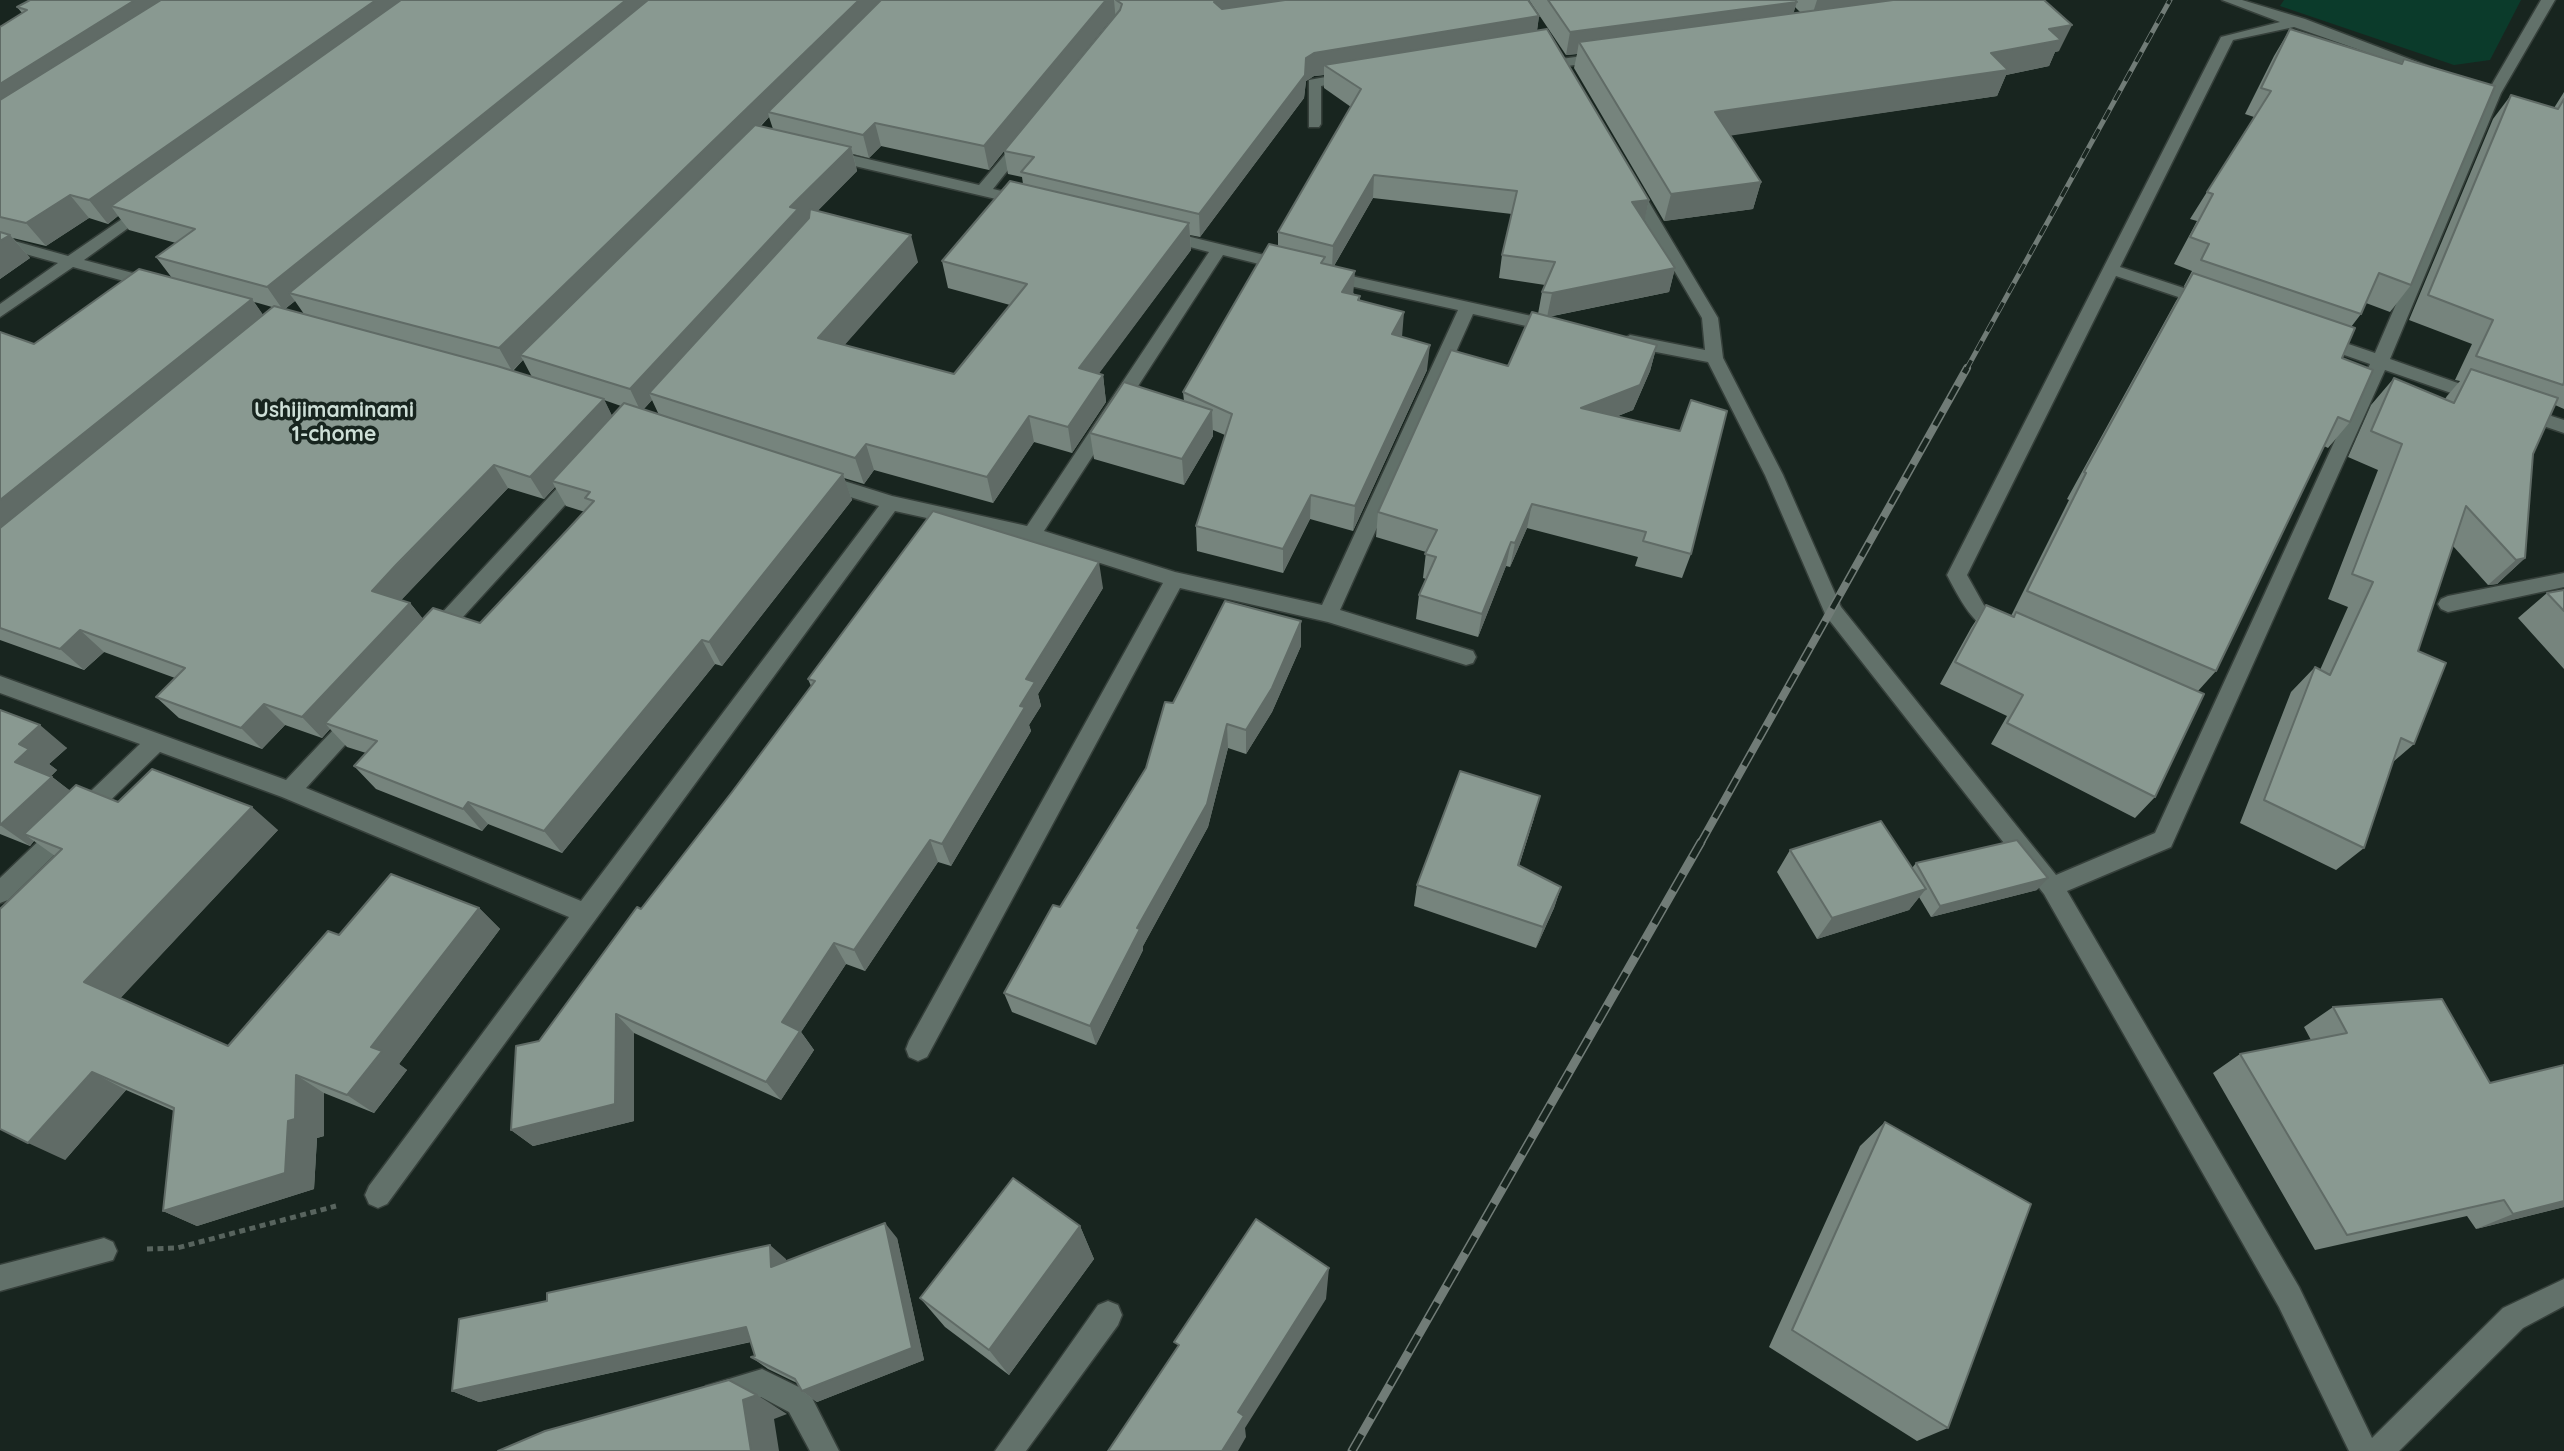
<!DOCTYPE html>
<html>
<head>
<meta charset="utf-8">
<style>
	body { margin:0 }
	canvas { display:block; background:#18251f }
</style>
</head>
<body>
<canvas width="2564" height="1451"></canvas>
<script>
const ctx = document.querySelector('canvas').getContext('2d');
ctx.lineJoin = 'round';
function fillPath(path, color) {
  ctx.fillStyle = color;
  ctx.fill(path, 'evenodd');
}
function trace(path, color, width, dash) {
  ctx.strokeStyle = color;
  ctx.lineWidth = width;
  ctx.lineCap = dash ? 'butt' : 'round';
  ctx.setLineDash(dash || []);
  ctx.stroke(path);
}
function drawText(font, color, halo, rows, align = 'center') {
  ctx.font = font + ' Quicksand,sans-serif';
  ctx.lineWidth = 7;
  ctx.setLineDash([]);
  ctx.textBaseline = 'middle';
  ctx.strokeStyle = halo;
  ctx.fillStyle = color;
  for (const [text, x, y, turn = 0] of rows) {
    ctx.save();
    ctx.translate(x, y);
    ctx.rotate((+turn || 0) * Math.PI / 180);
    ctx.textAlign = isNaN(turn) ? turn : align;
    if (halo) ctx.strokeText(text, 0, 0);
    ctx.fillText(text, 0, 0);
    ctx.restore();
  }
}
fillPath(new Path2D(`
	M2284,0H2521L2490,60L2454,65L2280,6Z`), '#0b3b2b');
const minor = new Path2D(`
	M2222,0H2242L2305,19L2438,70L2426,73L2294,27L2233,40L2120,267L2211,297L2213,301L2205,306L2116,276L1967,575L1986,609L2012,620L2015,626L2012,632C1979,642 1959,597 1947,575L2221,37L2280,22Z
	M2541,0H2555L2501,93L2390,359L2486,393L2489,397L2480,403L2385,370L2171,847L2067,891L2299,1287L2372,1438L2503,1308L2564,1279V1306L2523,1328L2399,1451H2349L2279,1307L2044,894L1826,616L1765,475L1708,362L1630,347L1621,341L1630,335L1705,350L1702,318L1624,185L1627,182H1637L1718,318L1723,358L1783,475L1841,607L2056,875L2155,833L2370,364L2313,344L2310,340L2319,334L2375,353L2487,93Z
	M1604,53L1609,54V60L1561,67L1554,63L1561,59Z
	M1353,72L1360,76L1358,79L1321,86V124L1319,127H1309V80Z
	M1024,137L1031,141L993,189L1032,198L1034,201L1026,206L829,160L821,155L829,150L979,185L1019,138Z
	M147,202L153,204V210L84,260L159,280V288L153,289L73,267L0,317V304L58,263L0,247V237L68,256Z
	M1162,230L1293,262L1295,266L1287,271L1223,255L1044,531L1175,572L1322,605L1458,310L1323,280V272L1329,271L1563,323L1565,327L1563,331L1557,333L1473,314L1340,610L1473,651L1476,657L1473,663L1466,665L1328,622L1180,588L927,1057L918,1061L909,1057L906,1049L909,1041L1163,583L1031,541L895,511L387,1204L378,1208L369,1204L365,1195L369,1186L569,917L282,797L160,752L8,900L0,903V878L140,744L0,693V676L286,780L351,711L358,708L365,711L368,717L365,723L306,788L581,901L879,506L815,486L813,481L815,476L822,474L892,496L1027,526L1209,252L1156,238V232Z
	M2523,407L2564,420V433L2517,417L2514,413Z
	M579,470L588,477L586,482L442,640H428L425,634L428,628L572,472Z
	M2564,573V587L2448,612L2441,609L2438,604L2441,599L2448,596Z
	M104,1238L113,1242L117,1251L113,1260L0,1291V1265Z
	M1108,1301L1118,1305L1122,1315L1118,1325L1026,1451H995L1098,1305Z
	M762,1369L809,1392L839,1451H810L789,1412L761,1397L716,1410L706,1406L702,1396L706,1386Z`);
trace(minor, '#36403b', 3);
trace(new Path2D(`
	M147,1249L177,1248L336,1206`), '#58645e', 5, [6, 4.5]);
fillPath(minor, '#62716a');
const railFar2 = new Path2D(`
	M1966,370L2170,0`);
const railFar1 = new Path2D(`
	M1700,844L1967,368`);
const rail = new Path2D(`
	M1352,1451L1701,842`);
trace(railFar2, '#717c77', 5);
trace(railFar1, '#717c77', 8);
trace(rail, '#717c77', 9);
trace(railFar2, '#18251f', 3.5, [11]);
trace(railFar1, '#18251f', 5, [15]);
trace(rail, '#18251f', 6, [19]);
fillPath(new Path2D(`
	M30,0H1528L1539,16L1537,30L1649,200L1644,221L1675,268L1669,292L1548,317L1657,345L1650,371L1633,410L1618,416L1691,554L1682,578L1635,566L1638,557L1527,528L1510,567L1506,566L1478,637L1416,619L1419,595L1426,579L1423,578L1426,552L1376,537L1378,512L1508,366L1538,314L1542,292L1545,285L1499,278L1502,255L1512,214L1373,198L1334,266L1354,294L1360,296V301L1402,337L1427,370L1353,531L1310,519L1283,573L1197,551L1196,526L1225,435L1213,430V436L1184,485L1094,459L1090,433L1184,401L1183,392L1278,246V232L1351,107L1324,88V75L1314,76L1306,81L1304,98L1200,237L1190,235L1191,250L1098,374L1103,375L1106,402L1072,453L1034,442L993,503L874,470L864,484L844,478L852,500L722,666L715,664L562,853L488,824L482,831L376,789L354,766L366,753L347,747L330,729L322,738L285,725L262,749L179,718L156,697L175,678L104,652L84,670L0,640V332L34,344L172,278L156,257L176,243L129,230L118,216L108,224L89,218L46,246L13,238L30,258L0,279V27L22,13L17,7ZM1108,23H1109L1010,143ZM769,117L773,129L761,126ZM881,146L989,170L1004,151L1008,174L1022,177L1023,184L942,261L948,288L1010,305L954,374L844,345L918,262L817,211L857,171L853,154L869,158ZM295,301L304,314L285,309ZM254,302L258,303L272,307L263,315ZM523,360L532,377L513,371ZM604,400L621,406L612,416ZM652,400L659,415L643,410ZM555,487L566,506L585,512L480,623L423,619L410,603L401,600L508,488L544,499Z
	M1529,0H2044L2059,51L2055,52L2049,66L2006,75L1997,96L1730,135L1761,182L1753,209L1664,221L1574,68L1577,54L1566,55ZM1795,7L1800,12L1793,13Z
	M2290,29L2401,63L2404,59L2411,285L2390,312L2366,303L2361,314L2351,327L2342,358L2350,422L2328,448L2324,446L2216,671L2198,691L2155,797L2135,818L1991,744L2007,716L1940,684L1971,628L1986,605L2011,616L2069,500L2067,499L2176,301L2185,287L2184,286L2192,271L2174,264L2197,221L2190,219L2254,117L2245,114L2274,56Z
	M2564,92V409L2555,405L2533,454L2525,558L2497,584L2488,585L2453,546L2418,651L2414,744L2393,762L2364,848L2336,870L2240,823L2291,692L2315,667L2320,670L2348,607L2328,599L2378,470L2348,457L2371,405L2394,378L2445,399L2447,396L2460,381L2455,380L2472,344L2409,320L2493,119L2511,95L2554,108Z
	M1103,588L1038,694L1041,706L1029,725L1031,731L951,866L938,862L865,971L846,964L801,1032L814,1050L781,1100L634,1033V1121L533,1146L511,1130L539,1041L732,792L811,686L808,679Z
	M2564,590V669L2518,618L2547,593Z
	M1301,646L1272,712L1246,754L1228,748L1208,827L1143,946V950L1096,1045L1012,1012L1004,993L1060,907L1146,768L1173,703Z
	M0,710L67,748L49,764L57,770L51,776L70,791L118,802L278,830L120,998L228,1046L339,935L479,908L500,929L399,1064L407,1070L374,1113L324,1093V1136L317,1138L314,1189L197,1226L163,1211L174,1111L126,1090L65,1160L55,856L34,841L30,846L0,834Z
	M1534,818L1519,866L1561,887L1554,908L1536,948L1414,906L1417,885Z
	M1790,850L1912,868L1916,863L2037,890L1931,917L1919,897L1909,910L1817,939L1777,872Z
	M2333,1007L2490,1083L2564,1207L2476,1229L2467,1216L2315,1250L2213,1073L2240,1054L2311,1040L2304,1027Z
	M1885,1122L1948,1428L1917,1441L1769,1347L1860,1146Z
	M1080,1226L1094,1259L1009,1375L945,1327L920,1298Z
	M897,1238L924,1360L817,1402L802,1391L797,1383L768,1369L751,1357L755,1356L751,1342L479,1402L452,1391L786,1259V1261Z`), '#76847d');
fillPath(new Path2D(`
	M135,0H186L0,119V84Z
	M376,0H420L111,206L118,216L108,224L89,200Z
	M626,0H663L289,293L295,301L283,310L267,287Z
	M859,0H888L768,112L769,117L527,357L520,355L523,360L512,371L499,348Z
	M1106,0H1114L1116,22L1108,23L989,170L984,146Z
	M1217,0H1350L1224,19L1214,2Z
	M1817,0H1982L1810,22Z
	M1797,2L1790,25L1579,42L1577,54L1566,55L1570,32Z
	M1539,16L1536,39L1324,65V75L1314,76L1306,81L1304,98L1200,237L1199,214L1306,58L1314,53Z
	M2072,25L2059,51L2055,52L2049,66L2006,75L1997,96L1708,139L1715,112L2049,29Z
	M875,123L881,146L869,158L863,135Z
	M851,147L857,171L803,226L649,393L652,400L641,412L630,389L790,207Z
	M1374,175L1373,198L1332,269L1333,246Z
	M1761,182L1753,209L1664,221L1671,194Z
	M70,195L89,218L46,246L26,223Z
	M1649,200L1644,223L1632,202Z
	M1189,223L1191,250L1083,395L1079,368Z
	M10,235L30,258L0,279V241Z
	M911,235L918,262L827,365L818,338Z
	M1675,268L1669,292L1547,317L1552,293Z
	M1355,271L1353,297L1342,292Z
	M252,299L268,322L0,542V500Z
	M1404,312L1402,337L1392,334Z
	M1430,345L1427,370L1353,531L1355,506Z
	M1657,345L1650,371L1633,410L1575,433L1581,408Z
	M1103,375L1106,402L1072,453L1068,427Z
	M604,399L615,422L552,481L555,487L544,499L530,477Z
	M1212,410L1213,436L1184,485L1182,459Z
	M1029,416L1034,442L993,503L987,477Z
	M866,444L874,470L864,484L855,458Z
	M494,465L508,488L390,612L372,591Z
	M843,474L852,500L722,666L709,642Z
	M1311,495L1310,519L1283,573V549Z
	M1532,504L1527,528L1510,567L1515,543Z
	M1511,542L1506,566L1478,637L1482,614Z
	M2525,558L2497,584L2488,585L2516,560Z
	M1099,562L1103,588L1038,694L1041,706L1029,725L1031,731L951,866L942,844L1026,679Z
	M410,603L427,624L325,723L330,729L322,738L302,717Z
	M1301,621V646L1272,712L1246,754V730Z
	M80,630L104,652L84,670L60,649Z
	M702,640L715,664L562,853L544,831Z
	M264,704L285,725L262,749L241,728Z
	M1227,724L1228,748L1208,827L1143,946V950L1096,1045L1090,1026L1137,928Z
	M40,725L67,748L49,764L57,770L43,784L15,762L19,744Z
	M52,777L80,798L24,834L34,841L30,846L0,825Z
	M1540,796L1534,818L1512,887L1518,865Z
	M468,802L488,824L482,831L463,809Z
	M252,807L278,830L117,1002L84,982Z
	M930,840L938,862L865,971L854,950Z
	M2048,878L2037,890L1931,917L1940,906Z
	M1561,887L1554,908L1536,948L1543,927Z
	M1926,889L1909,910L1817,939L1832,918Z
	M479,908L500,929L399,1064L407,1070L374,1113L347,1095L371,1047Z
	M834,943L846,964L801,1032L814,1050L781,1100L766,1082L782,1022Z
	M616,1014L634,1033V1121L533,1146L511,1130Z
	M92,1072L126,1090L65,1160L28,1143Z
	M296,1075L324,1093V1136L317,1138L314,1189L197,1226L163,1211L288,1121Z
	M2564,1201V1207L2476,1229L2513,1214Z
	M885,1223L897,1238L924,1360L817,1402L802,1391Z
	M1080,1226L1094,1259L1009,1375L989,1350Z
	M770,1245L786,1259L787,1281L771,1267Z
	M1329,1268L1326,1299L1245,1428L1246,1437L1238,1451H1222L1238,1412Z
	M746,1327L763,1339L479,1402L452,1391Z
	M757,1395L787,1414L774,1419L779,1451H751L743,1400Z`), '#606b66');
const building = new Path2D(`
	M30,0H135L0,84V27L27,10L17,7Z
	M161,0H376L89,200L70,195L26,223L0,217V100Z
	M401,0H626L267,287L156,257L195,229L111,206Z
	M648,0H859L499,348L289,293Z
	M881,0H1108H1106L984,146L875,123L863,135L768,112Z
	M1116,0H1217L1214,2L1222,9L1285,0H1528L1539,16L1314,53L1306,58L1305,75L1199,214L1021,172L1034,157L1004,151L1120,10L1122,4Z
	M1548,0H1795L1797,2L1570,32Z
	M1893,0H2044L2072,25L2049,29L2061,40L1991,53L2008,70L1715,112L1761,182L1671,194L1579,42Z
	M1547,29L1649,200L1632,202L1675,268L1552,293L1542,292L1555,262L1502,255L1517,191L1374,175L1333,246L1278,232L1361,89L1324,65Z
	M2290,29L2402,64L2404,59L2495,86L2411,285L2379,273L2361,314L2201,260L2209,244L2190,237L2213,194L2207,192L2271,91L2261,88Z
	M2511,95L2558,109L2564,99V382L2563,385L2476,356L2493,320L2428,295Z
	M755,125L851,147L790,207L798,209L630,389L520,355Z
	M1010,181L1189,223L1079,368L1103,375L1068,427L1029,416L987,477L866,444L855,458L649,393L809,218L810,209L911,235L818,338L954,374L1027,284L942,261Z
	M0,232L10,235L0,241Z
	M1269,244L1325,257L1321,263L1355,271L1342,292L1360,296L1358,300L1404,312L1392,334L1430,345L1355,506L1311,495L1283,549L1196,526L1232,414L1183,392Z
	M139,269L252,299L0,500V332L34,344Z
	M2193,273L2355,328L2342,358L2373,370L2350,422L2338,417L2216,671L2027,591L2086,473L2084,472Z
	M274,306L497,366L604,399L530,477L494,465L396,565L372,591L410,603L302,717L264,704L241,728L156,697L185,668L80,630L60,649L0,628V528Z
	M1532,312L1657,345L1640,385L1581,408L1680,431L1691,400L1727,411L1691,554L1643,541L1646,532L1532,504L1515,543L1511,542L1482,614L1419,595L1436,557L1425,554L1437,530L1378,512L1451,350L1508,366Z
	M2471,369L2558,398L2533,454L2525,558L2516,560L2466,506L2418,651L2446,663L2414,744L2401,738L2364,848L2264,800L2315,667L2330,675L2373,582L2352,574L2402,444L2371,431L2394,378L2454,403Z
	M1124,382L1212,410L1182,459L1090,433Z
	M624,403L843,474L709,642L702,640L544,831L468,802L463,809L354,766L377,741L325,723L433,608L480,623L570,527L594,501L585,498L590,492L552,481Z
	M933,511L1099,562L1026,679L1035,682L1020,706L1025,707L942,844L930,840L854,950L834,943L782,1022L800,1031L766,1082L616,1014L615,1104L511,1130L516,1046L539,1041L637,907L641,909L732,792L815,681L808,679Z
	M2564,590V611L2547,593Z
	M1225,601L1301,621L1272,688L1246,730L1227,724L1207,804L1137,928L1140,929L1090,1026L1004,993L1053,905L1060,907L1146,768L1165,702L1173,703Z
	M1986,605L2014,617L2016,612L2204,694L2155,797L2007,723L2023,695L1955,662Z
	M0,710L40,725L19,744L29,749L15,762L52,777L0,825Z
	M152,769L252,807L84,982L228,1046L328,931L339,935L391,874L479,908L371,1047L382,1051L347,1095L296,1075L295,1119L288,1121L285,1173L163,1211L174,1108L92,1072L28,1143L0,1129V909L62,849L24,834L76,785L118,802Z
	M1460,771L1540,796L1518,865L1561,887L1543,927L1417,885Z
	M1881,821L1926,889L1832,918L1790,850Z
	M2017,840L2048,878L1940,906L1916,863Z
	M2442,999L2490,1083L2564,1065V1201L2513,1214L2504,1200L2347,1235L2240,1054L2347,1033L2333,1007Z
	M1885,1122L2031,1204L1948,1428L1792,1330Z
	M1013,1178L1080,1226L989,1350L920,1298Z
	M1256,1219L1329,1268L1238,1412L1244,1416L1222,1451H1108L1179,1345L1174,1342Z
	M885,1223L912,1348L802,1391L795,1379L751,1357L755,1356L746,1327L452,1391L459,1319L547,1301V1293L770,1245L771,1267Z
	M729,1380L757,1395L743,1400L751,1451H498L545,1431Z`);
fillPath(building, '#899991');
trace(building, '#606b66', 2);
drawText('bold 21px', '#cedfd7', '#18251f', [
	["Ushijimaminami",334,411],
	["1-chome",334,435]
]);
</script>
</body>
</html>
